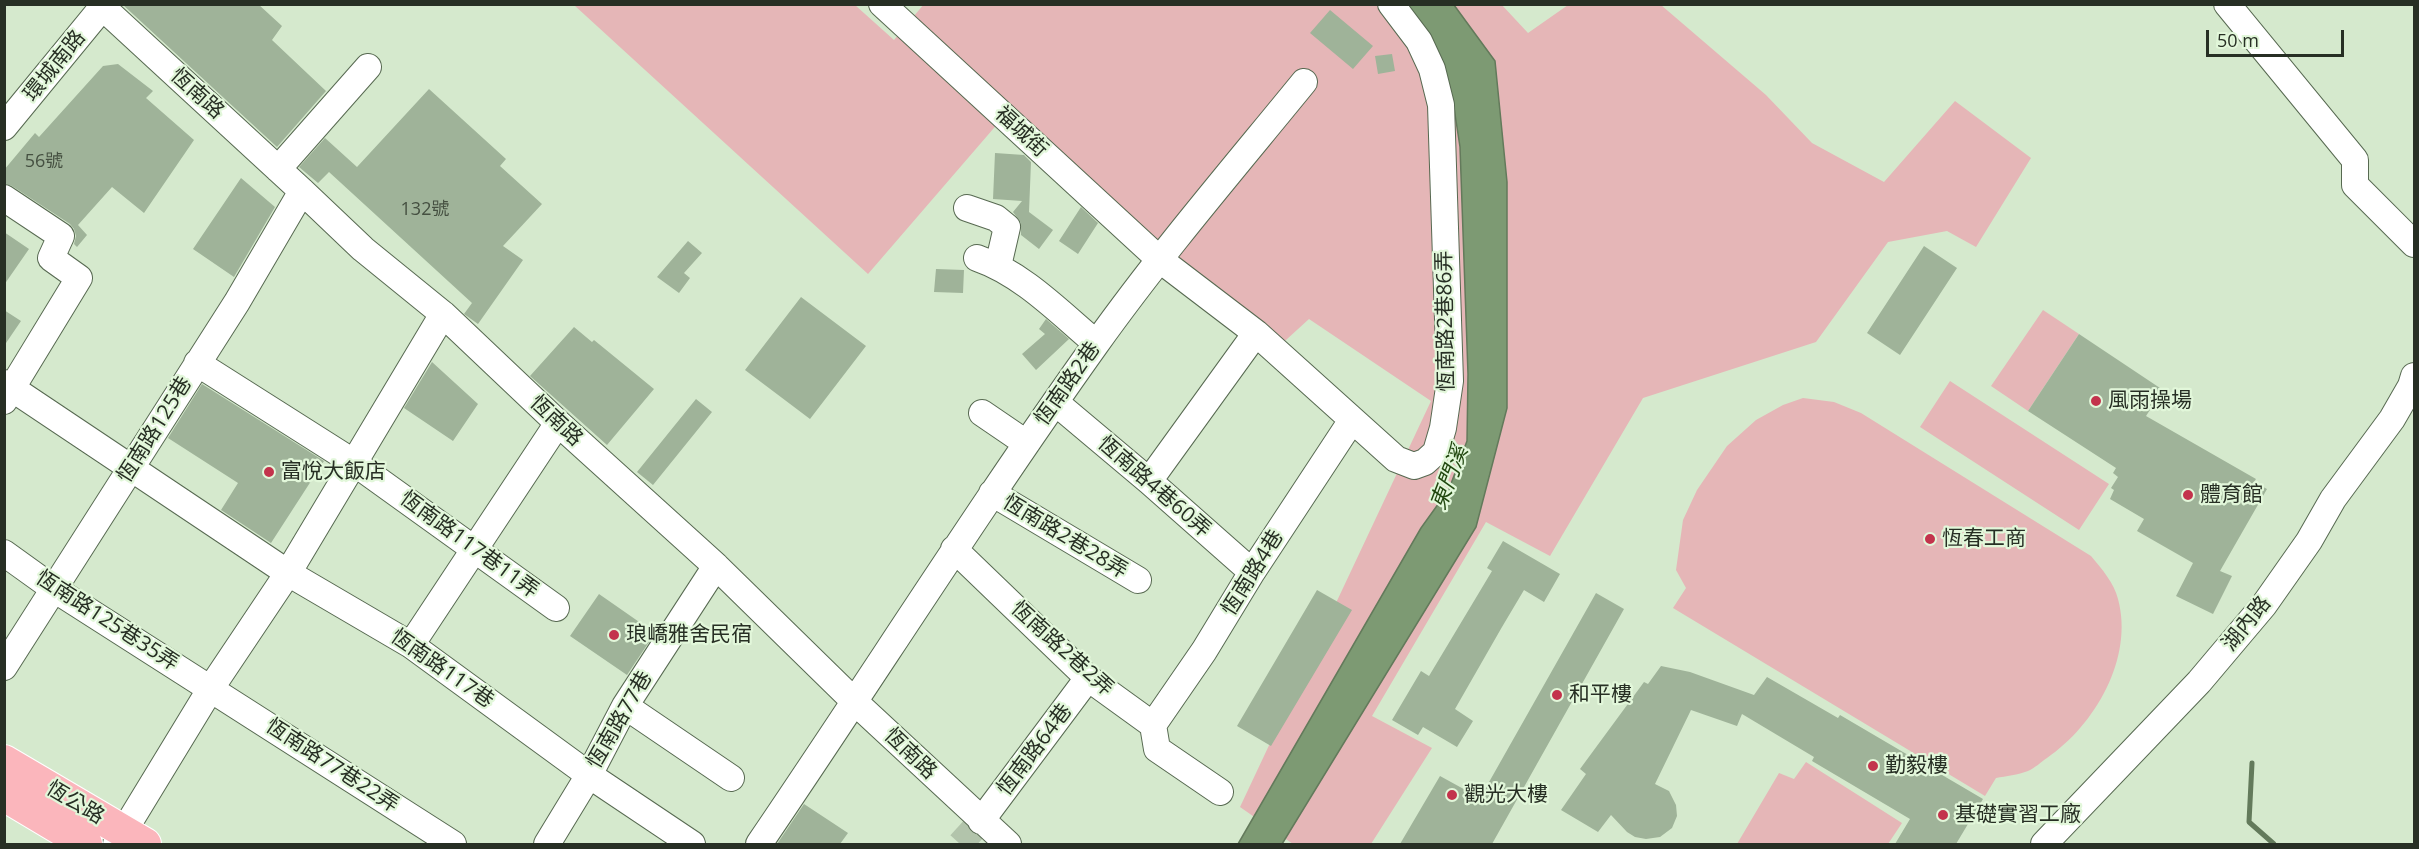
<!DOCTYPE html>
<html>
<head>
<meta charset="utf-8">
<style>
	body { margin:0 }
	#map { position:relative; width:2419px; height:849px; overflow:hidden; background:#d5e9cd; font-family:"Open Sans",sans-serif }
	canvas { display:block }
	.frame { position:absolute; inset:0; border:6px solid #272f24; pointer-events:none }
	.scale { position:absolute; left:2206px; top:30px; width:138px; height:27px; box-sizing:border-box; border:3px solid #272f24; border-top:0; padding-left:8px; font-size:18px; line-height:21px; white-space:nowrap; color:#272f24; -webkit-text-stroke:4px #e2f7da; paint-order:stroke }
</style>
</head>
<body>
<div id="map">
<canvas width="2419" height="849"></canvas>
<div class="frame"></div>
<div class="scale">50 m</div>
</div>
<script>
const ctx = document.querySelector('canvas').getContext('2d');
ctx.lineJoin = 'round';
function fillPath(path, color) {
  ctx.fillStyle = color;
  ctx.fill(path, 'evenodd');
}
function trace(path, color, width, dash) {
  ctx.strokeStyle = color;
  ctx.lineWidth = width;
  ctx.lineCap = dash ? 'butt' : 'round';
  ctx.setLineDash(dash || []);
  ctx.stroke(path);
}
function drawText(font, color, halo, rows, align = 'center') {
  ctx.font = font + ' "Open Sans","Noto Sans TC",sans-serif';
  ctx.lineWidth = 4.5;
  ctx.setLineDash([]);
  ctx.textBaseline = 'middle';
  ctx.strokeStyle = halo;
  ctx.fillStyle = color;
  for (const [text, x, y, turn = 0] of rows) {
    ctx.save();
    ctx.translate(x, y);
    ctx.rotate((+turn || 0) * Math.PI / 180);
    ctx.textAlign = isNaN(turn) ? turn : align;
    if (halo) ctx.strokeText(text, 0, 0);
    ctx.fillText(text, 0, 0);
    ctx.restore();
  }
}
fillPath(new Path2D(`
	M924,4H1501L1528,33L1568,5H1661L1766,95L1812,143L1884,182L1955,101L2031,158L1976,247L1947,231L1888,242L1816,342L1643,398L1550,556L1486,522L1372,716L1432,748L1371,844H1293L1240,807L1431,401L1309,319L1275,350L1006,114L868,274L574,5H855L894,40Z
	M2043,310L2079,334L2028,411L1991,386Z
	M1950,381L2109,484L2079,530L1920,427Z
	M1803,398L1834,402L1861,413L2091,556C2102,569 2114,583 2118,599C2134,658 2095,725 2047,758C2041,762 2035,768 2028,771C2018,775 2006,776 1996,778L1985,796L1673,608L1686,588L1676,570L1683,520L1697,490L1727,446L1756,420L1783,405Z
	M1806,762L1902,823L1888,844H1737L1779,773L1794,779Z`), '#e5b6b7');
const water = new Path2D(`
	M1399,5H1454L1495,61L1507,182V408L1476,527L1282,844H1238L1421,528L1449,489L1467,441L1468,374L1460,147L1453,101L1435,59Z`);
fillPath(water, '#7d9a73');
trace(water, '#637a5b', 1.5);
trace(new Path2D(`
	M2252,763L2249,822L2274,844`), '#637a5b', 5);
fillPath(new Path2D(`
	M122,4H258L282,26L272,40L326,91L277,147Z
	M1330,10L1373,46L1353,69L1310,33Z
	M1392,54L1395,71L1378,74L1375,56Z
	M118,64L153,91L146,98L194,140L144,213L112,187L78,225L87,235L77,247L74,244L76,236L74,229L70,224L12,186L4,183V170L35,133L39,137L103,66Z
	M429,89L506,159L500,166L542,204L503,246L523,260L478,324L464,314L472,303L329,172L318,183L299,167L325,138L357,167Z
	M995,153L1024,155L1031,162L1029,212L1053,230L1039,249L1021,235V223L1013,212L1022,201L993,199Z
	M241,178L275,207L234,277L193,249Z
	M1081,207L1098,223L1078,254L1059,241Z
	M4,232L29,249L4,285Z
	M688,241L702,253L684,273L690,278L679,293L657,277Z
	M1924,246L1957,268L1900,355L1867,333Z
	M936,269L964,270L963,293L934,292Z
	M801,297L866,346L810,419L745,370Z
	M4,310L21,321L4,346Z
	M1046,319L1069,339L1036,370L1022,354L1045,334L1039,329Z
	M574,327L592,342L594,340L654,389L607,445L530,376Z
	M2079,334L2163,390L2146,416L2256,479L2254,482L2267,489L2220,571L2232,576L2213,614L2176,596L2193,563L2137,531L2144,519L2110,499L2114,490L2111,488L2118,477L2113,473L2116,468L2028,411Z
	M432,362L478,404L453,441L404,408Z
	M202,384L324,461L271,543L221,510L238,483L168,438Z
	M696,399L712,412L653,485L637,472Z
	M1503,541L1560,574L1544,602L1524,590L1502,627L1455,709L1473,721L1457,747L1423,727L1418,735L1392,720L1421,671L1429,676L1492,571L1487,568Z
	M1317,590L1352,610L1271,746L1237,726Z
	M1596,593L1624,609L1492,844H1400L1440,776L1480,798Z
	M599,594L655,633L627,675L570,636Z
	M1661,666L1690,672L1754,695L1767,677L1838,718L1840,715L1983,799L1956,844H1895L1910,819L1812,761L1814,757L1742,714L1737,726L1691,710L1655,784L1669,791L1676,805L1677,816L1672,828L1660,837L1646,839L1635,837L1627,832L1611,815L1598,832L1561,810L1586,774L1580,769L1644,682L1648,684Z
	M804,804L848,833L840,844H777Z`), '#9fb399');
trace(new Path2D(`
	M960,844L981,821`), '#b2c4ab', 26, [26, 13]);
const minor = new Path2D(`
	M99,4L302,191L363,249L443,314L558,423L716,566L856,703L1008,844
	M882,4L1159,259L1256,333L1396,459L1414,466L1425,462L1436,452L1443,428L1450,381L1441,105L1432,69L1419,41L1391,4
	M2227,4L2355,160V185L2414,244
	M4,127L105,4
	M278,169L368,67
	M4,198L61,236L51,258L79,278L4,401
	M967,208L996,218L1007,227L998,266
	M977,258C1023,274 1059,312 1096,343
	M197,363L353,462L556,608
	M4,383L288,573L411,645L589,775L692,844
	M1055,402L1149,481L1252,572
	M982,413L1026,443
	M1149,481L1256,333
	M992,493L1138,580
	M954,549L1088,678L1153,725L1157,749L1220,792
	M4,553L54,589L453,844
	M411,645L558,423
	M4,667L237,302L302,191
	M625,706L731,778
	M1153,725L1204,651L1252,572L1352,420
	M981,821L1088,678
	M116,844L211,688L288,573L443,314
	M547,844L589,775L625,706L716,566
	M759,844C872,678 979,508 1096,344C1161,253 1233,169 1304,82
	M2044,844L2199,682L2264,605L2309,541L2333,499L2392,419L2411,386L2414,376`);
const major = new Path2D(`
	M4,761L145,844
	M4,795L86,844`);
trace(minor, '#576951', 28);
trace(major, '#fff', 34);
trace(minor, '#fff', 26);
trace(major, '#fbb6bc', 32);
for (const [x, y, r, color] of [
	[2096,401,6,"#c3334c"],
	[269,472,6,"#c3334c"],
	[2188,495,6,"#c3334c"],
	[1930,539,6,"#c3334c"],
	[614,635,6,"#c3334c"],
	[1557,695,6,"#c3334c"],
	[1873,766,6,"#c3334c"],
	[1452,795,6,"#c3334c"],
	[1943,815,6,"#c3334c"]
]) {
  const dot = new Path2D();
  dot.arc(x, y, r, 0, 2 * Math.PI);
  ctx.fillStyle = color;
  ctx.fill(dot);
  trace(dot, '#e2f7da', 2);
}
drawText('18px', '#455041', null, [
	["56號",44,162],
	["132號",425,210]
]);
drawText('21px', '#272f24', '#e2f7da', [
	["環城南路",55,66,-51],
	["恆南路",197,94,42],
	["福城街",1021,132,43],
	["恆南路2巷86弄",1446,321,-91],
	["恆南路2巷",1068,384,-55],
	["恆南路",556,421,43],
	["恆南路125巷",155,430,-58],
	["恆南路4巷60弄",1154,487,41],
	["恆南路2巷28弄",1065,537,31],
	["恆南路117巷11弄",469,545,36],
	["恆南路4巷",1253,573,-58],
	["恆南路125巷35弄",107,621,33],
	["湖內路",2247,624,-51],
	["恆南路2巷2弄",1062,649,42],
	["恆南路117巷",442,669,35],
	["恆南路77巷",620,720,-60],
	["恆南路64巷",1035,750,-53],
	["恆南路",910,754,44],
	["恆南路77巷22弄",332,766,33],
	["恆公路",75,803,31]
]);
drawText('21px', '#272f24', '#e2f7da', [
	["風雨操場",2108,401],
	["富悅大飯店",281,472],
	["體育館",2200,495],
	["恆春工商",1942,539],
	["琅嶠雅舍民宿",626,635],
	["和平樓",1569,695],
	["勤毅樓",1885,766],
	["觀光大樓",1464,795],
	["基礎實習工廠",1955,815]
], 'left');
drawText('italic 22px', '#21470f', '#e2f7da', [
	["東門溪",1450,478,-69]
]);
</script>
</body>
</html>
